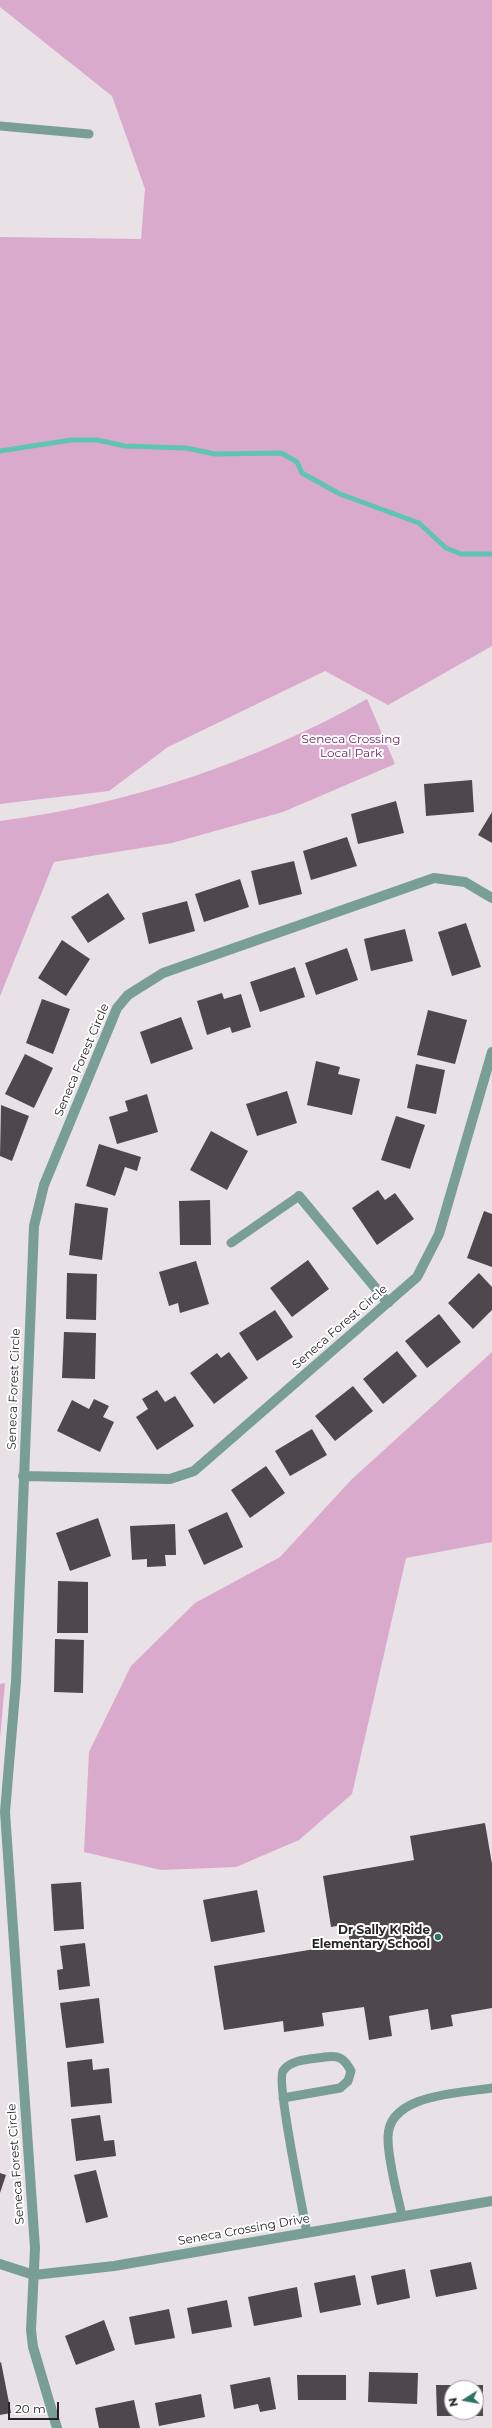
<!DOCTYPE html>
<html>
<head>
<meta charset="utf-8">
<style>
	body { margin:0 }
	#map { position:relative; width:492px; height:2428px; overflow:hidden; background:#e8e1e6; font-family:Montserrat,sans-serif }
	canvas { display:block }
	.north { position:absolute; left:444px; top:2380px; width:40px; height:40px; box-sizing:border-box; background:#fff; border:1px solid #a9a7a8; border-radius:50%; rotate:259deg; font-size:11px; font-weight:700; line-height:16px; text-align:center; color:#272426 }
	.north::after { content:''; display:block; margin:auto; width:14px; height:18px; background:#2e7265; clip-path:polygon(50% 0,100% 100%,50% 72%,0 100%) }
	.scale { position:absolute; left:8px; top:2402px; width:51px; height:18px; box-sizing:border-box; border:2px solid #272426; border-top:0; padding-left:5px; font-size:12px; line-height:14px; white-space:nowrap; color:#272426; -webkit-text-stroke:3px #fff; paint-order:stroke }
</style>
</head>
<body>
<div id="map">
<canvas width="492" height="2428"></canvas>
<div class="north">N</div>
<div class="scale">20 m</div>
</div>
<script>
const ctx = document.querySelector('canvas').getContext('2d');
ctx.lineJoin = 'round';
function fillPath(path, color) {
  ctx.fillStyle = color;
  ctx.fill(path, 'evenodd');
}
function trace(path, color, width, dash) {
  ctx.strokeStyle = color;
  ctx.lineWidth = width;
  ctx.lineCap = dash ? 'butt' : 'round';
  ctx.setLineDash(dash || []);
  ctx.stroke(path);
}
function drawText(font, color, halo, rows, align = 'center') {
  ctx.font = font + ' Montserrat,sans-serif';
  ctx.lineWidth = 4;
  ctx.setLineDash([]);
  ctx.textBaseline = 'middle';
  ctx.strokeStyle = halo;
  ctx.fillStyle = color;
  for (const [text, x, y, turn = 0] of rows) {
    ctx.save();
    ctx.translate(x, y);
    ctx.rotate((+turn || 0) * Math.PI / 180);
    ctx.textAlign = isNaN(turn) ? turn : align;
    if (halo) ctx.strokeText(text, 0, 0);
    ctx.fillText(text, 0, 0);
    ctx.restore();
  }
}
fillPath(new Path2D(`
	M0,0H492V646L388,705L325,671L168,747L109,791L0,804V237L141,239L145,189L112,96L0,7Z
	M367,699L395,764L283,812L172,843L54,862L0,996V821C130,804 253,763 367,699Z
	M492,1352V1542L406,1558L352,1794L299,1840L236,1867L161,1870L84,1852L89,1752L131,1666L195,1603L280,1557L352,1479Z
	M5,1683L0,1738V1684Z`), '#daaacc');
trace(new Path2D(`
	M0,451L71,440H97L125,446L186,448L215,454L281,453L297,462L302,473L340,494L419,523L446,548L461,554H492`), '#60c4b0', 5);
fillPath(new Path2D(`
	M472,780L474,812L426,816L424,784Z
	M396,801L404,833L358,844L351,814Z
	M492,812V843L478,835Z
	M347,837L357,866L311,880L303,851Z
	M294,861L302,894L259,905L251,871Z
	M240,879L249,907L204,922L195,894Z
	M108,893L125,919L88,943L71,917Z
	M187,901L195,931L149,944L142,913Z
	M466,923L481,967L452,976L438,932Z
	M405,929L413,961L371,971L364,939Z
	M62,940L90,959L66,996L38,978Z
	M347,948L358,980L316,995L305,963Z
	M295,967L305,997L260,1012L250,982Z
	M222,993L224,999L241,994L251,1027L232,1033L230,1027L207,1035L197,1001Z
	M42,999L70,1009L53,1054L26,1043Z
	M428,1010L467,1020L455,1064L417,1055Z
	M181,1017L193,1049L151,1064L140,1032Z
	M25,1054L53,1068L34,1108L5,1094Z
	M316,1061L340,1067L338,1074L360,1079L352,1115L307,1105Z
	M416,1064L445,1070L436,1114L407,1108Z
	M287,1091L297,1123L257,1136L246,1104Z
	M147,1094L158,1132L117,1144L109,1117L128,1111L125,1101Z
	M1,1105L29,1116L12,1161L0,1156Z
	M396,1116L425,1125L410,1169L381,1160Z
	M211,1131L248,1151L227,1190L190,1170Z
	M99,1144L141,1157L137,1171L125,1167L115,1196L86,1186Z
	M378,1190L385,1200L395,1193L414,1219L377,1245L352,1208Z
	M210,1200L211,1245H180L179,1201Z
	M75,1203L108,1208L102,1260L69,1255Z
	M484,1211L492,1214V1267L467,1258Z
	M308,1260L329,1289L292,1317L270,1288Z
	M196,1261L209,1304L180,1313L178,1303L169,1306L159,1272Z
	M67,1273L97,1274L96,1320L66,1319Z
	M479,1273L492,1287V1310L473,1329L448,1303Z
	M275,1310L293,1337L257,1361L239,1333Z
	M439,1314L461,1342L427,1368L405,1341Z
	M64,1332L96,1333L95,1379L62,1378Z
	M397,1351L417,1376L383,1404L363,1379Z
	M229,1352L248,1378L214,1404L190,1373L217,1353L221,1358Z
	M353,1386L373,1411L335,1441L315,1416Z
	M157,1390L165,1402L175,1396L194,1426L157,1450L136,1417L148,1409L142,1399Z
	M94,1399L109,1406L103,1417L114,1422L100,1452L57,1431L72,1400L89,1409Z
	M312,1429L327,1455L290,1476L275,1451Z
	M266,1466L285,1493L250,1518L231,1490Z
	M227,1512L243,1547L204,1565L188,1530Z
	M98,1518L111,1556L70,1571L56,1533Z
	M175,1524L176,1555H165L166,1566L147,1567V1559L132,1560L130,1526Z
	M58,1581L88,1582V1633H57Z
	M55,1639L84,1640L83,1693L54,1692Z
	M485,1823L492,1864V2008L451,2015L453,2026L431,2030L428,2009L389,2016L392,2036L369,2040L364,2007L322,2013L324,2026L284,2032L283,2021L224,2030L214,1966L350,1943L347,1924L331,1927L323,1876L414,1860L410,1836Z
	M81,1882L84,1929L54,1931L51,1884Z
	M257,1890L265,1932L211,1942L203,1900Z
	M85,1943L90,1986L59,1990L57,1970L63,1969L60,1946Z
	M99,1998L104,2043L66,2048L60,2003Z
	M92,2059L93,2070L109,2068L112,2103L71,2107L67,2062Z
	M100,2115L104,2141L114,2140L116,2156L76,2161L71,2119Z
	M96,2170L108,2217L86,2223L74,2175Z
	M0,2173L6,2175L0,2193Z
	M471,2262L477,2289L436,2297L430,2270Z
	M405,2269L410,2298L377,2305L371,2276Z
	M355,2275L361,2305L320,2313L314,2283Z
	M297,2287L302,2317L254,2326L248,2297Z
	M227,2300L232,2327L192,2334L187,2308Z
	M169,2309L175,2338L135,2345L129,2317Z
	M104,2320L115,2350L76,2365L65,2336Z
	M1,2362L11,2413L0,2415V2363Z
	M369,2372L418,2373L417,2404L368,2402Z
	M297,2375H346V2400H298Z
	M270,2377L276,2409L260,2412L258,2404L234,2409L230,2385Z
	M436,2385H483V2416H437ZM452,2388H476V2412H452Z
	M201,2394L205,2417L159,2426L155,2403Z
	M134,2400L140,2428H99L95,2408Z`), '#4e484c');
trace(new Path2D(`
	M0,126L89,134
	M231,1243L299,1196
	M283,2098L340,2088L348,2081L351,2071C344,2058 339,2055 325,2057C312,2059 291,2059 283,2071C276,2081 303,2211 307,2233
	M402,2216C397,2192 388,2162 388,2138C387,2094 461,2093 492,2088`), '#789e95', 9);
trace(new Path2D(`
	M299,1196L388,1303
	M23,1476L170,1479L194,1471L417,1277L439,1234L492,1052
	M0,2264L34,2275L114,2266L492,2201
	M57,2428L33,2347L31,2330L35,2248L5,1812L16,1681L34,1226L44,1185L117,1008L128,995L163,973L434,878L465,882L492,898`), '#789e95', 10);
for (const [x, y, r, color] of [
	[438,1937,4,"#2e7265"]
]) {
  const dot = new Path2D();
  dot.arc(x, y, r, 0, 2 * Math.PI);
  ctx.fillStyle = color;
  ctx.fill(dot);
  trace(dot, '#fff', 1.5);
}
drawText('12px', '#702560', '#fff', [
	["Seneca Crossing",351,739],
	["Local Park",351,753]
]);
drawText('12px', '#272426', '#fff', [
	["Seneca Forest Circle",82,1060,-67],
	["Seneca Forest Circle",340,1327,-41],
	["Seneca Forest Circle",14,1389,-88],
	["Seneca Forest Circle",16,2164,-94],
	["Seneca Crossing Drive",244,2230,-10]
]);
drawText('bold 12px', '#272426', '#fff', [
	["Dr Sally K Ride",430,1930],
	["Elementary School",430,1944]
], 'right');
</script>
</body>
</html>
